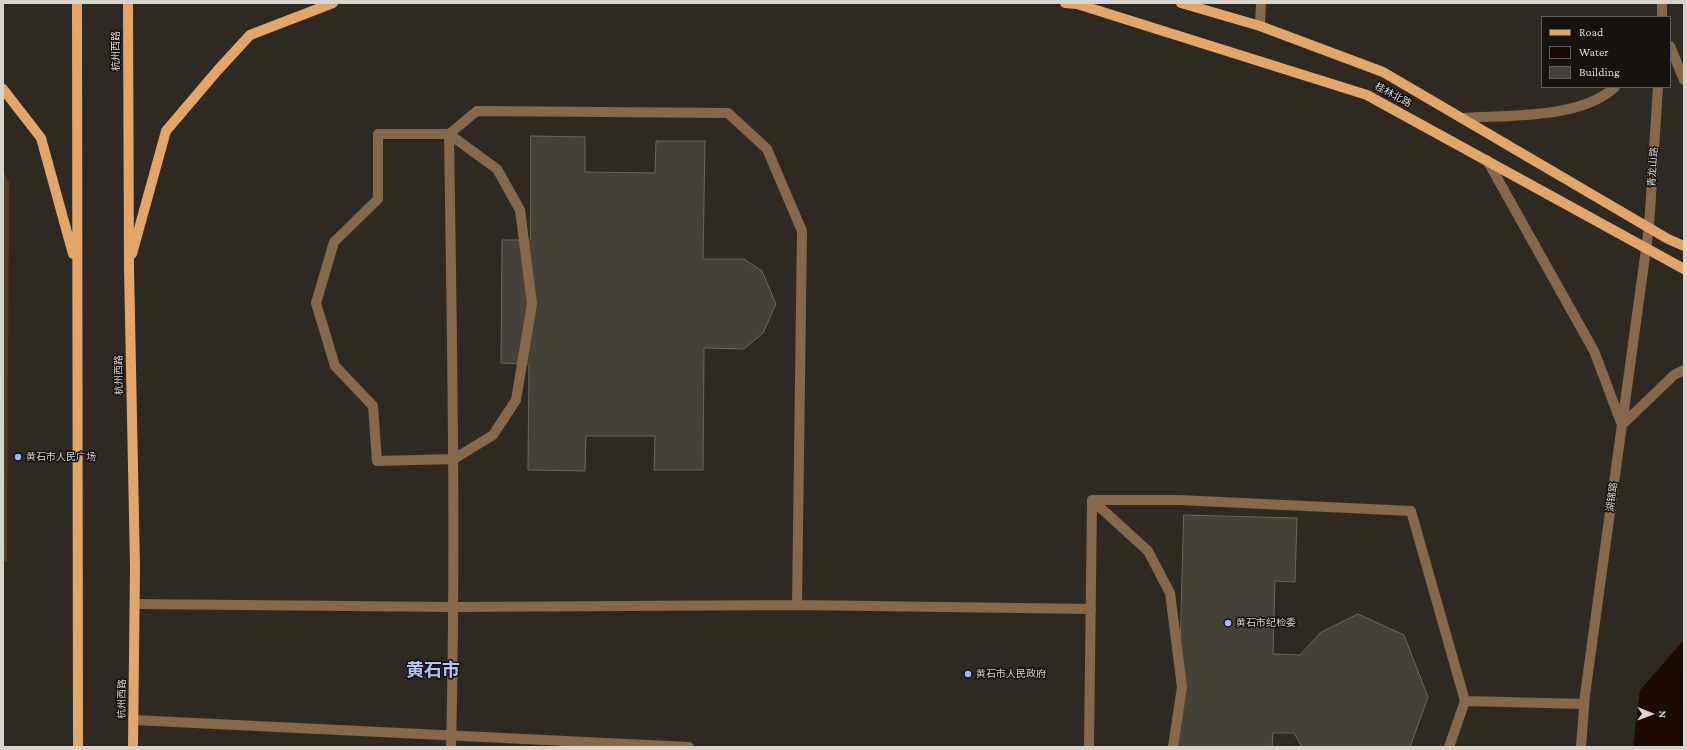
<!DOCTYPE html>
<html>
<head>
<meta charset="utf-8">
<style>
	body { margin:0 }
	#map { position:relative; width:1687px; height:750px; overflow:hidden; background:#2f2924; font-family:"Crimson Pro",serif }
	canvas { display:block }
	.frame { position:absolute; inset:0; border:4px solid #d7d4d0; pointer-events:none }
	.legend { position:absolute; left:1541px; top:16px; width:130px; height:72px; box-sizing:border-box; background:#151210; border:1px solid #63605d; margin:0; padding:5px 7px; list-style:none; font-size:12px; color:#d7d4d0 }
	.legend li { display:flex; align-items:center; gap:8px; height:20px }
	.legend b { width:20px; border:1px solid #63605d }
	.north { position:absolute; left:1631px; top:694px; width:40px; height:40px; -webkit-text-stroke:3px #151210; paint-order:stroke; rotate:91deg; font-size:11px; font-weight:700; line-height:16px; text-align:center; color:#d7d4d0 }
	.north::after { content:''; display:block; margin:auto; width:14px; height:18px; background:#d7d4d0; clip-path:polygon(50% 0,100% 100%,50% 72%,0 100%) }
</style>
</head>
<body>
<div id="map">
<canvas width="1687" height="750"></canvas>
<div class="frame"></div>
<ul class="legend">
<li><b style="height:5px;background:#e2a66a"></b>Road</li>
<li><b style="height:11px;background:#1d0900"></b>Water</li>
<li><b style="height:11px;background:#47413b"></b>Building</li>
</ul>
<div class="north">N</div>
</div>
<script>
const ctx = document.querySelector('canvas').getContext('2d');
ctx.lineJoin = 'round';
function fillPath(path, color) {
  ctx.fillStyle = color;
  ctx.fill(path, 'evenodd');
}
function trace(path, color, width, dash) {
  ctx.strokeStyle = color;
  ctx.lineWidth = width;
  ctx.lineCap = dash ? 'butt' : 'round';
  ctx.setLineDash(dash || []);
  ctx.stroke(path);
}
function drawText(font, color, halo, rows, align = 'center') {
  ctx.font = font + ' "Crimson Pro","Noto Sans SC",serif';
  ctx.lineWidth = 3;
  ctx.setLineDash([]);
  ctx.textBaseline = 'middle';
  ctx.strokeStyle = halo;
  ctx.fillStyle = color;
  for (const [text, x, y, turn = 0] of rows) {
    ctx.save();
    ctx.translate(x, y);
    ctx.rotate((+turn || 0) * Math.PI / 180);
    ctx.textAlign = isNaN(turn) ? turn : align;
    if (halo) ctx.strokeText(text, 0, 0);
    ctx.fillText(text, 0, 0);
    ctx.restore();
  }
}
fillPath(new Path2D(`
	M3,171L9,183L7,562L3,561Z`), '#543d27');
fillPath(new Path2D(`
	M1684,640V747H1633L1640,690Z`), '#1d0900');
const building = new Path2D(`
	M531,136L585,137V172L655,173L656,141H705L703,259H744L762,271L776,304L763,333L744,349L704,348L703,470H654L655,436H586L585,471L528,470L529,364L501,363L502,240H530Z
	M1184,515L1297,518L1295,582L1275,581L1273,654L1300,655L1321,632L1358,614L1404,635L1428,697L1410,747H1302L1294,733H1273L1272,747H1178Z`);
fillPath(building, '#47413b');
trace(building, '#6d6660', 1);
trace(new Path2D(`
	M1662,17V3
	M1260,26L1261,3
	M1670,46L1684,80
	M1463,118C1509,115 1581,119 1615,87
	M378,134H449L497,169L520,210L532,304L516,400L493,435L454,459L377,461L373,406L335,366L316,303L334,242L378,199Z
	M449,134C452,338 456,543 451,747
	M1487,160L1594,351L1622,425L1674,375L1684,370
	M1092,500H1179L1411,511L1465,701L1584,704
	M1092,500L1148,551L1170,593L1182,687L1173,747
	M135,604L453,607L797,605L802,231L767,149L728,113L477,111L449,134
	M797,605L1091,609
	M133,720L689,747
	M1089,747L1092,500
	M1449,747L1465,701
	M1581,747L1585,695L1649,227L1658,87`), '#86694d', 10);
trace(new Path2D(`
	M77,3L78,747
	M128,3L129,268L135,567L133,747
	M1065,3L1077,4L1367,95L1684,269
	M1181,3L1260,26L1383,72L1668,239L1684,246
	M3,89L41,138L73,254
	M132,254L166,131L217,71L250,35L333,3`), '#e2a66a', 10);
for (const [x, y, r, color] of [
	[18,457,4,"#a2b2fd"],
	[1228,623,4,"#a2b2fd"],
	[968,674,4,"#a2b2fd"]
]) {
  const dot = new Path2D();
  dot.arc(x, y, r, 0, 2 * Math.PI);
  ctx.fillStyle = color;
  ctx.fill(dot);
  trace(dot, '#151210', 1.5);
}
drawText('10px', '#d7d4d0', '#151210', [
	["杭州西路",116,51,-90],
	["桂林北路",1393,95,28],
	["青龙山路",1653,167,-86],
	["杭州西路",119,375,-91],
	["湖锦路",1612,497,-82],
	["杭州西路",122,699,-89]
]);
drawText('10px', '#d7d4d0', '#151210', [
	["黄石市人民广场",26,457],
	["黄石市纪检委",1236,623],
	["黄石市人民政府",976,674]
], 'left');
drawText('bold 18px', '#b5c2fa', '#151210', [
	["黄石市",433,670]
]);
</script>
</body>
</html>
